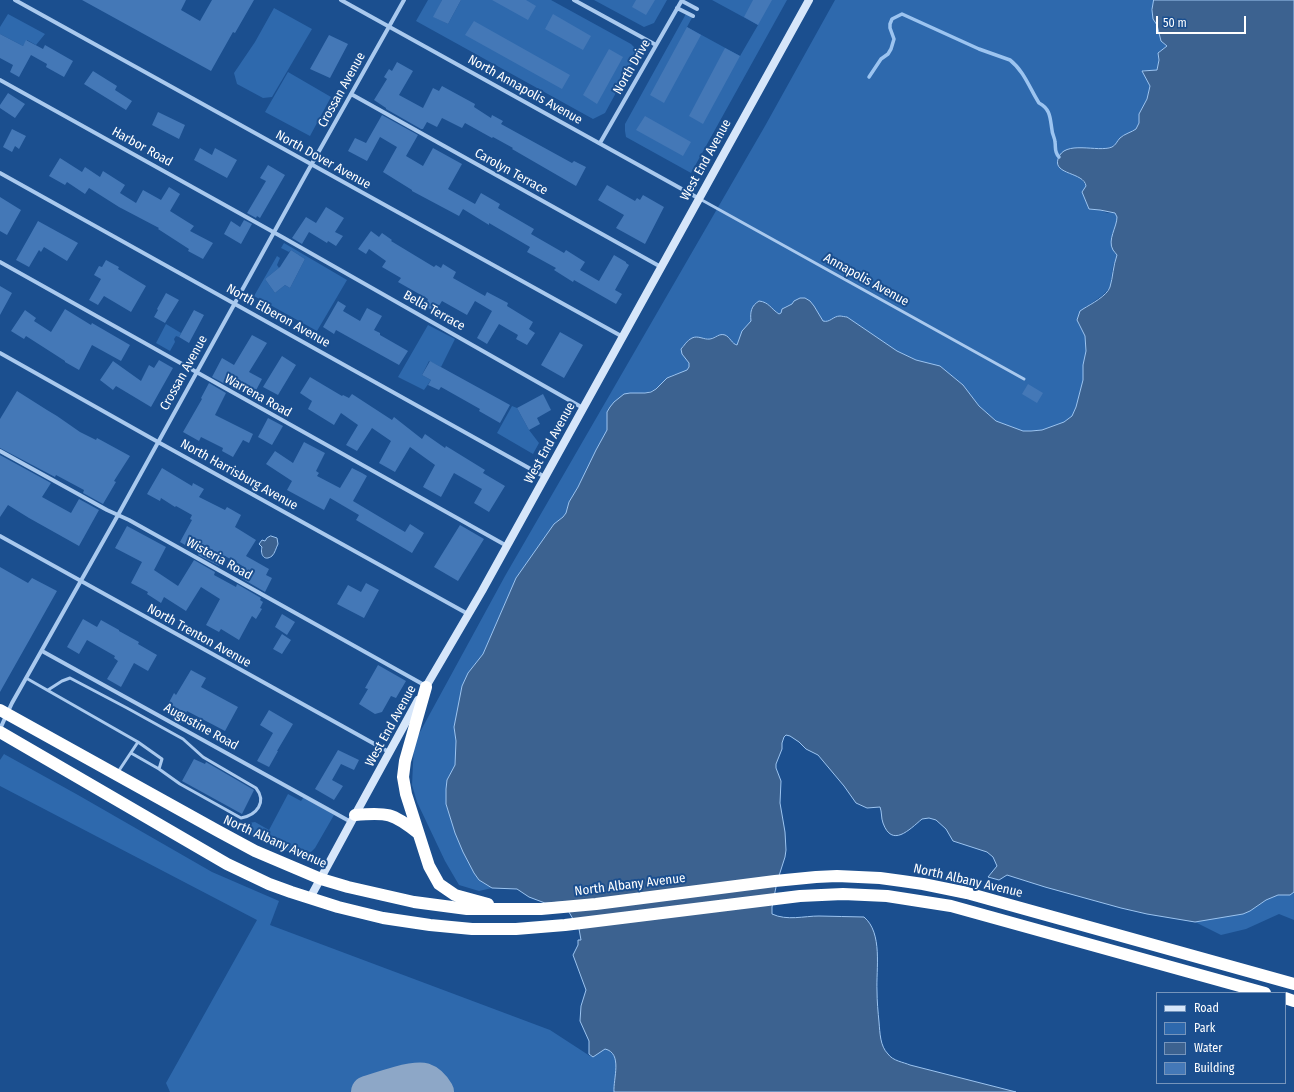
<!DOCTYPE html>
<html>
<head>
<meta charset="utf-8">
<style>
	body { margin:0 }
	#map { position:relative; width:1294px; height:1092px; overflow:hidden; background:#1b4f8f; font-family:"Fira Sans Condensed",sans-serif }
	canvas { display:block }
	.legend { position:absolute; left:1156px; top:992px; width:130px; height:92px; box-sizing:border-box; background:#1b4f8f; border:1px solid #7695bc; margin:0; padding:5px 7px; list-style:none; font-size:12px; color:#fff }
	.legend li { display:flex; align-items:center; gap:8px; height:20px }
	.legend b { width:20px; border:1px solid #7695bc }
	.scale { position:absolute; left:1156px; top:16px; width:90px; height:18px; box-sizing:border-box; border:2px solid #fff; border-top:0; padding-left:5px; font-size:12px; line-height:14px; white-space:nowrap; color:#fff; -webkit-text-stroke:3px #1b4f8f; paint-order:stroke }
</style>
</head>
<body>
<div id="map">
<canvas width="1294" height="1092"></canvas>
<ul class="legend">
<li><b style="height:5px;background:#d6e6fa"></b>Road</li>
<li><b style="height:11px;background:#2e69ad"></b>Park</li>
<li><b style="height:11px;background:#3c6290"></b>Water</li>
<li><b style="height:11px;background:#4478b7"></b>Building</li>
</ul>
<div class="scale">50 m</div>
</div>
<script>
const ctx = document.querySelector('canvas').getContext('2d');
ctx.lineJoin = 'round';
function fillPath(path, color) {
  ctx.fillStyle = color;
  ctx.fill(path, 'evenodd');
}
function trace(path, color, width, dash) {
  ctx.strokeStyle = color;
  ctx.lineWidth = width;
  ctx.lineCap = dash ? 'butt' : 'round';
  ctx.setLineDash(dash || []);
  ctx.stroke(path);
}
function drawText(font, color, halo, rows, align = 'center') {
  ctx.font = font + ' "Fira Sans Condensed",sans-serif';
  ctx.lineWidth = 4;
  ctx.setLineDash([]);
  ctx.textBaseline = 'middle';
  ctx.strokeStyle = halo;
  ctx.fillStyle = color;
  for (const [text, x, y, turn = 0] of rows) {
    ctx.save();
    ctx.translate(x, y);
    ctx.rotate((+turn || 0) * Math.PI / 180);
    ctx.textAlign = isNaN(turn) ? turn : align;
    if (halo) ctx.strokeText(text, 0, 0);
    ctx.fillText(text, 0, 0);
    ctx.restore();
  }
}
fillPath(new Path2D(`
	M428,0H442L434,17L448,24L461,0H551L631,44L636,49V56L605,113L593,119L416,21Z
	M594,0H667L654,23L644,27Z
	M712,0H787L691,173L626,137L625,131V124L687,12L693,16L687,27L740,56L758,25Z
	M835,0H1154L1152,10L1153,19L1157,25V30L1167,46L1159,52C1158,58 1160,64 1157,71L1143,70L1150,86L1147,99L1139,114V123L1136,129L1121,137L1118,142L1111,147L1101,149L1082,148L1067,149L1066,172C1074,175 1084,178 1086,187L1082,192L1089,209L1100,210L1107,213H1115L1117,217C1117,227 1107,240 1113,250C1114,252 1116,253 1117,255L1113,266L1110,287L1103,295L1083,309L1078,323L1085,336L1086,352L1083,365V380L1076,407L1072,416L1064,422L1042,430L1031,431H1023L996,421L979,406L963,385L940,366L916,360L897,351L847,317H836L828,322L823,321L814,306C805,305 792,302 785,307C782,309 782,312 779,314C772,309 769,302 759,301L750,313L751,321L742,331L737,345L733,344L727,336L719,335L709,339L695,337L692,338L688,340L681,349C683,355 690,360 689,366C688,373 676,373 671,376C664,380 659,388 651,391C645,394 637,393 630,393L607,417L608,423L607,430L578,487L569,502L566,513L563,517L554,524L516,578L483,654L468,673L454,727L456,741L455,765L447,780L446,804L455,833L474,873L479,880L492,888L479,891L459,885L445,861L417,802L412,785L414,743L505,576L765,126Z
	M274,8L312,29L272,97L263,98L237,84L234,73L255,42Z
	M8,14L45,34L36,45L27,40L23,46L0,34V27Z
	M288,72L331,97L310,136L265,112Z
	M284,243L347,280L317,331L254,296L277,256L280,258L277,265L279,268L265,279L275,293L285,285L290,288L305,259L291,250L289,252L281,248Z
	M166,324L181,333L179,337L176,336L174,339L175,342L170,351L156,343Z
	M428,325L455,339L441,367L429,361L422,375L431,380L424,390L398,377Z
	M512,406L517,408L529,430L539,443L533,454L497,433Z
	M4,754L78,795L212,872L279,901L270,925L550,1030L590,1056C598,1055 599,1050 604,1049C622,1045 614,1084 614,1092H170L166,1083L257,920L0,786V760Z
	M288,794L301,801L304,797L334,815L315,848L308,855C289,854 265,842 248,833L246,827L249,823L255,822L269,830Z
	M1294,892V920L1279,914L1246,929L1221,935L1195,922L1243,914L1250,911L1266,900L1278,895H1290Z`), '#2e69ad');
const water = new Path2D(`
	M1154,0H1294V892L1290,895H1278L1266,900L1250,911L1243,914L1195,922L1147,914L1121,908L1045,887L1007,875L999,880L988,877L997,866L993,857L987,852L953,841L946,829L936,820L929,818L922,819C909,830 892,848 883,823C881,818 882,812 880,807L867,808L856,803L844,786L818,755L806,749L799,742L790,736L786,735L784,737L782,743V749L776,764V768L781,781L780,803L785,832L786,850L785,857L777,882L772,907V914C787,921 804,916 819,916C834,916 849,917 864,917C883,933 876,969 877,991C877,1001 878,1012 879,1022C880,1033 880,1046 888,1054C893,1061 903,1062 910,1065L1016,1092H614C613,1079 623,1053 605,1049L593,1057L589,1054V1041L580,1021L581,1006L586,990L573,955L578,945V940H581L579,929L563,902L545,903L529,897L517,889L492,888L479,880L474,873L463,852L455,833L446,804V789L447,780L455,765L456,741L454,727L462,686L468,673L483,654L516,578L554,524L563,517L566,513L569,502L578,487L596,450L607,430V412L610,407L614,402L624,394L630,393H645L651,392L656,389L667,378L687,370L689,367V363L682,354L681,349C684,346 687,340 692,338C698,335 704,340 710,339C716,338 719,333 725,335C730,337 732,344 737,345L742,331L751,321C750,312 751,306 759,301C769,302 771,309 779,314L781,313L782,309L792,304L794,301L800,298H805L810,301L814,306L823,321C830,323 833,316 840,316C841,316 846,317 847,317L897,351L916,360L940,366L963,385L979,406L996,421L1023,431H1031L1042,430L1064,422L1072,416L1076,407L1083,380V365L1086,351L1085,336L1077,320L1080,311L1083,309C1091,304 1107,296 1110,287C1113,277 1113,266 1117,255C1116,253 1114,252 1113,250C1107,240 1117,227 1117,217L1115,213L1100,210L1089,209L1082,192L1086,186C1084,172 1053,175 1058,159C1064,139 1098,153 1112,147C1116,145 1117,141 1120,138C1124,134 1132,132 1136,129L1139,123V114L1147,99L1150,86L1142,71L1157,70L1159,60L1158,53L1167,46L1161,41L1157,25L1153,19L1152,10Z
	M271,536L277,538L278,544C276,548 275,553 272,556C264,562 260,554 262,547L259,544L262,540L265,541L267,538Z`);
fillPath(water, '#3c6290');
trace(water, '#9cc4f0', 1);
trace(new Path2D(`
	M869,77L881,59L888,54L891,49L894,39L890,28V24L892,19L902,14L979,49L1010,60C1024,71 1030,89 1039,103C1051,109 1050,119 1052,130C1052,134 1055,138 1055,142C1056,148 1054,152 1059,157`), '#9cc4f0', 3.5);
trace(new Path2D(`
	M367,1092C379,1088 413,1076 424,1079C430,1081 435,1087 438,1092`), '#8da7c7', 32);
fillPath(new Path2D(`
	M82,0H186L181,10L200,21L212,0H254L235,33L233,32L211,71Z
	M442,0H461L448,24L433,17Z
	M492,0H526L536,6L528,20Z
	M636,0H655L646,15L632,7Z
	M753,0H772L758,25L744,17Z
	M553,14L591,36L583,50L545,29Z
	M474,21L570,75L562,89L465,35Z
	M687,27L701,35L664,103L650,95Z
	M0,34L23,46L26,40L43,49L45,45L73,61L64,77L46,67L47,64L31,55L19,77L10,72L13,65L0,58Z
	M329,35L348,44L330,78L310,69Z
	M725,48L740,56L703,124L689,116Z
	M609,49L623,57L597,104L583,95Z
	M397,62L413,71L399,95L423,108L433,88L439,91L442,86L475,104L474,107L491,118L492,115L503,121L501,124L572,163L574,161L586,167L576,186L512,149L513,148L493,137L492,138L465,123L462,128L442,118L437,127L427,122L423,129H421L386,109V108L374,100L387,79L384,77L389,69L392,71Z
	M93,71L117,86L115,90L132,101L126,110L84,84Z
	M8,93L25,104L15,118L0,108V105Z
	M158,112L185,125L179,139L152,125Z
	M382,115L418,135L406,156L423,166L433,148L462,164L448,189L475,204L481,193L500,204L498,208L534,229L531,234L564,253L566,250L585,262L580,270L599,281L614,255L626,262V263L629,265L615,290L622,294L616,304L574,280L573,282L554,270L556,268L527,252L530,247L489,223V225L463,209L459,216L412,191V190L383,172L397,147L380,137L367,161L348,151L355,138L366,143Z
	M645,116L691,142L683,156L636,130Z
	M12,129L26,136L19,149L15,146L12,152L3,147Z
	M200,148L212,155L215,148L237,160L227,178L194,160Z
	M60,158L82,172L85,167L100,177L103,171L125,185L120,193L136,203L143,190L161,200L169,187L180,194L170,211L194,226L190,231L213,243L203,259L188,251L189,249L158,229L159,228L119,207L89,188L85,194L67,182L65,185L49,176Z
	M268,165L285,175L260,218L257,216L256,218L247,213L266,181L260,178Z
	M607,185L635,201L637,198L640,200L643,195L664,207L645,244L616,228L624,215L598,200Z
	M0,197L21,210L7,235L0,231Z
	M326,207L344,218L335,232L343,236L336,246L328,241L327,243L309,232L302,244L292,238L306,217L316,223Z
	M244,220L252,224L241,244L224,234L231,221L240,227Z
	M38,221L78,243L67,261L44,247L41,252L39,250L29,267L16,260Z
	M371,231L379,237L382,233L392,240L391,241L434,267L436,265L441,268L443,264L456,272L453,278L485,296L487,292L508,303L507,306L533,322L529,329L535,333L527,345L516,339L518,335L499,324L487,344L477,338L492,311L475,301L467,315L442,301L435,312L425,306L428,299L398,282L401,278L382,267L386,261L369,249L366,254L358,249Z
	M291,250L305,259L290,288L285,285L275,293L265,279L280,267Z
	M106,260L119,267L118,269L146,286L131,312L104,296L98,305L89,300L101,279L94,275L99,266L102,267Z
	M0,286L12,293L0,315Z
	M166,293L179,300L165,323L154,317L158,310L157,309Z
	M338,301L346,306L343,311L360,321L367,308L382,316L374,330L380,333V335L408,351L399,365L336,330L334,334L323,327Z
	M65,309L91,325L92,323L130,345L121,361L92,345L79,370L65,362V361L26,336L24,339L11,331L25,310L36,318L34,321L51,332Z
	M194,310L204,315L189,343L179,337Z
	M560,332L583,345L564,378L541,365Z
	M252,335L267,343L249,372L262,379L253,396L242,390L240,392L212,377L222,358L234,365Z
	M282,356L296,365L278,395L263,387Z
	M159,360L173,368L151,407L116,386L113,390L100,380L113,361L141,381L149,365L154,368Z
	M430,361L510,405L500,423L479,411L480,409L441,387L439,390L428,385L431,380L422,375Z
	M310,377L342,396L343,395L349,398L352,394L392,420L394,417L422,439L425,434L445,448L446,446L485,470L483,473L505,486L489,512L474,503L482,489L454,473L441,497L423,487L435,465L410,447L395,472L379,463L391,441L372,428L357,451L346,445L358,425L341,413L334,425L308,409L312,401L300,393Z
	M209,383L226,393L215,415L253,434L249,443L243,440L233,457L222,451L223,448L201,437L199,441L183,432L202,399L201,398Z
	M1028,384L1043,393L1037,403L1022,394Z
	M17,391L47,410L57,416L80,432L96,440L97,438L130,456L114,481L116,482L103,504L83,493L84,490L56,475L55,477L0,448V419Z
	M543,394L551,410L537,418L540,424L529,430L517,408Z
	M268,418L283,426L272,445L258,437Z
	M304,442L325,453L316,471L319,473L317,476L340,488L352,468L362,473L367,476L353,501L405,532L410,524L424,533L412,553L356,520L359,515L330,498L324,510L287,490L292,481L266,464L275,451L293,463Z
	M0,455L51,483L42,497L71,513L79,499L99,510L79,546L29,518L8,505L0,517Z
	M162,468L192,486L193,483L204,489L199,497L225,510L227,507L241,515L235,527L256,540L246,556L269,569L266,575L272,578L265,592L241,578L246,568L225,556L219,566L198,555L199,553L180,542L192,520L190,519L192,515L176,506L175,507L161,498L160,501L147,494Z
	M460,525L484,539L458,581L434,567Z
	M127,526L166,547L154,570L178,586L194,560L215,572L214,575L236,587L237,584L261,598L260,600L263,602L260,608L262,609L256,619L252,616L239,640L221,629L219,632L206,625L220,599L201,587L186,611L164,597L161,603L147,594L148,592L131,583L142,562L115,548Z
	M0,567L28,583L32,578L57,591L0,692Z
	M366,583L379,590L364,618L337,604L348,585L361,592Z
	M282,614L295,622L287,635L275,627Z
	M83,619L97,627L101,620L119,630V631L139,642L138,644L157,655L148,671L134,663L121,687L107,679L118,661L114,658L115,656L87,640L79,654L67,647Z
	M282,634L291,640L282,654L273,649Z
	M378,665L406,681L396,698L391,696L382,712L375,714L359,704L368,689L365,688Z
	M191,670L206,678L201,687L238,707L225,731L187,711L181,723L172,718L174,715L165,710L174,693L176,695Z
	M269,710L293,724L277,751H278L269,767L257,761L273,733L260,725Z
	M338,750L359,760L354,770L341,764L332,780L343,786L334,800L315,789Z
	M194,759L205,764L206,762L254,790L242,814L182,781Z`), '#4478b7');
trace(new Path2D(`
	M700,199L1024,379
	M26,678L138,742L162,759L159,769
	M48,690L62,681L70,678L127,708L183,739L203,757L256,788C267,802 257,815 241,818L180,784L159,769L131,753
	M118,772L138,742`), '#a9c9ee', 3);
trace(new Path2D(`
	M15,0L623,337
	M341,0L698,198
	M574,0L656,45
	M682,1L697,9
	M677,8L693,16
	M0,80L284,238L583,408
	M351,94L661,267
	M600,143L682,0
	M0,173L545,477
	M0,262L507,546
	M0,353L158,442L468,614
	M0,451L107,510L129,520L426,686
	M0,536L389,752
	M42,651L351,822
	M0,729L12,703L118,515L305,176L404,0`), '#a9c9ee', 4);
trace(new Path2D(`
	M424,690L482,591L809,0
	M310,898L355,815L418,700`), '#d6e6fa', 8);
trace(new Path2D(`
	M426,687L405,761L403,777L406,794L429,866L439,884L455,895L488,904
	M0,710L218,831L255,851L321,879L348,887L414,902L467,909H541L596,904L775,881L816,877L837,876L880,878L902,881L923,884L967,893L1294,984
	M0,732L227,864L269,884L291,892L338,907L383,918L430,925L472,929H516L565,925L800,896L843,894L887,896L951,906L1265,993
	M355,815C387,812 393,813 418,833
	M1285,998L1294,1001`), '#fff', 12);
drawText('13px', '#fff', '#1b4f8f', [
	["North Drive",632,67,-60],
	["Crossan Avenue",342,90,-61],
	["North Annapolis Avenue",525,90,29],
	["Harbor Road",142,147,29],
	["North Dover Avenue",323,160,29],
	["West End Avenue",706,160,-61],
	["Carolyn Terrace",511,172,29],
	["Annapolis Avenue",866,280,29],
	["Bella Terrace",434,311,29],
	["North Elberon Avenue",278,316,29],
	["Crossan Avenue",184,373,-61],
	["Warrena Road",258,396,29],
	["West End Avenue",550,443,-61],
	["North Harrisburg Avenue",239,475,29],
	["Wisteria Road",219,559,29],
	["North Trenton Avenue",199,636,29],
	["West End Avenue",391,726,-61],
	["Augustine Road",201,727,29],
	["North Albany Avenue",275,842,24],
	["North Albany Avenue",968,881,13],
	["North Albany Avenue",630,885,-7]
]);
</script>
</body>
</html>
